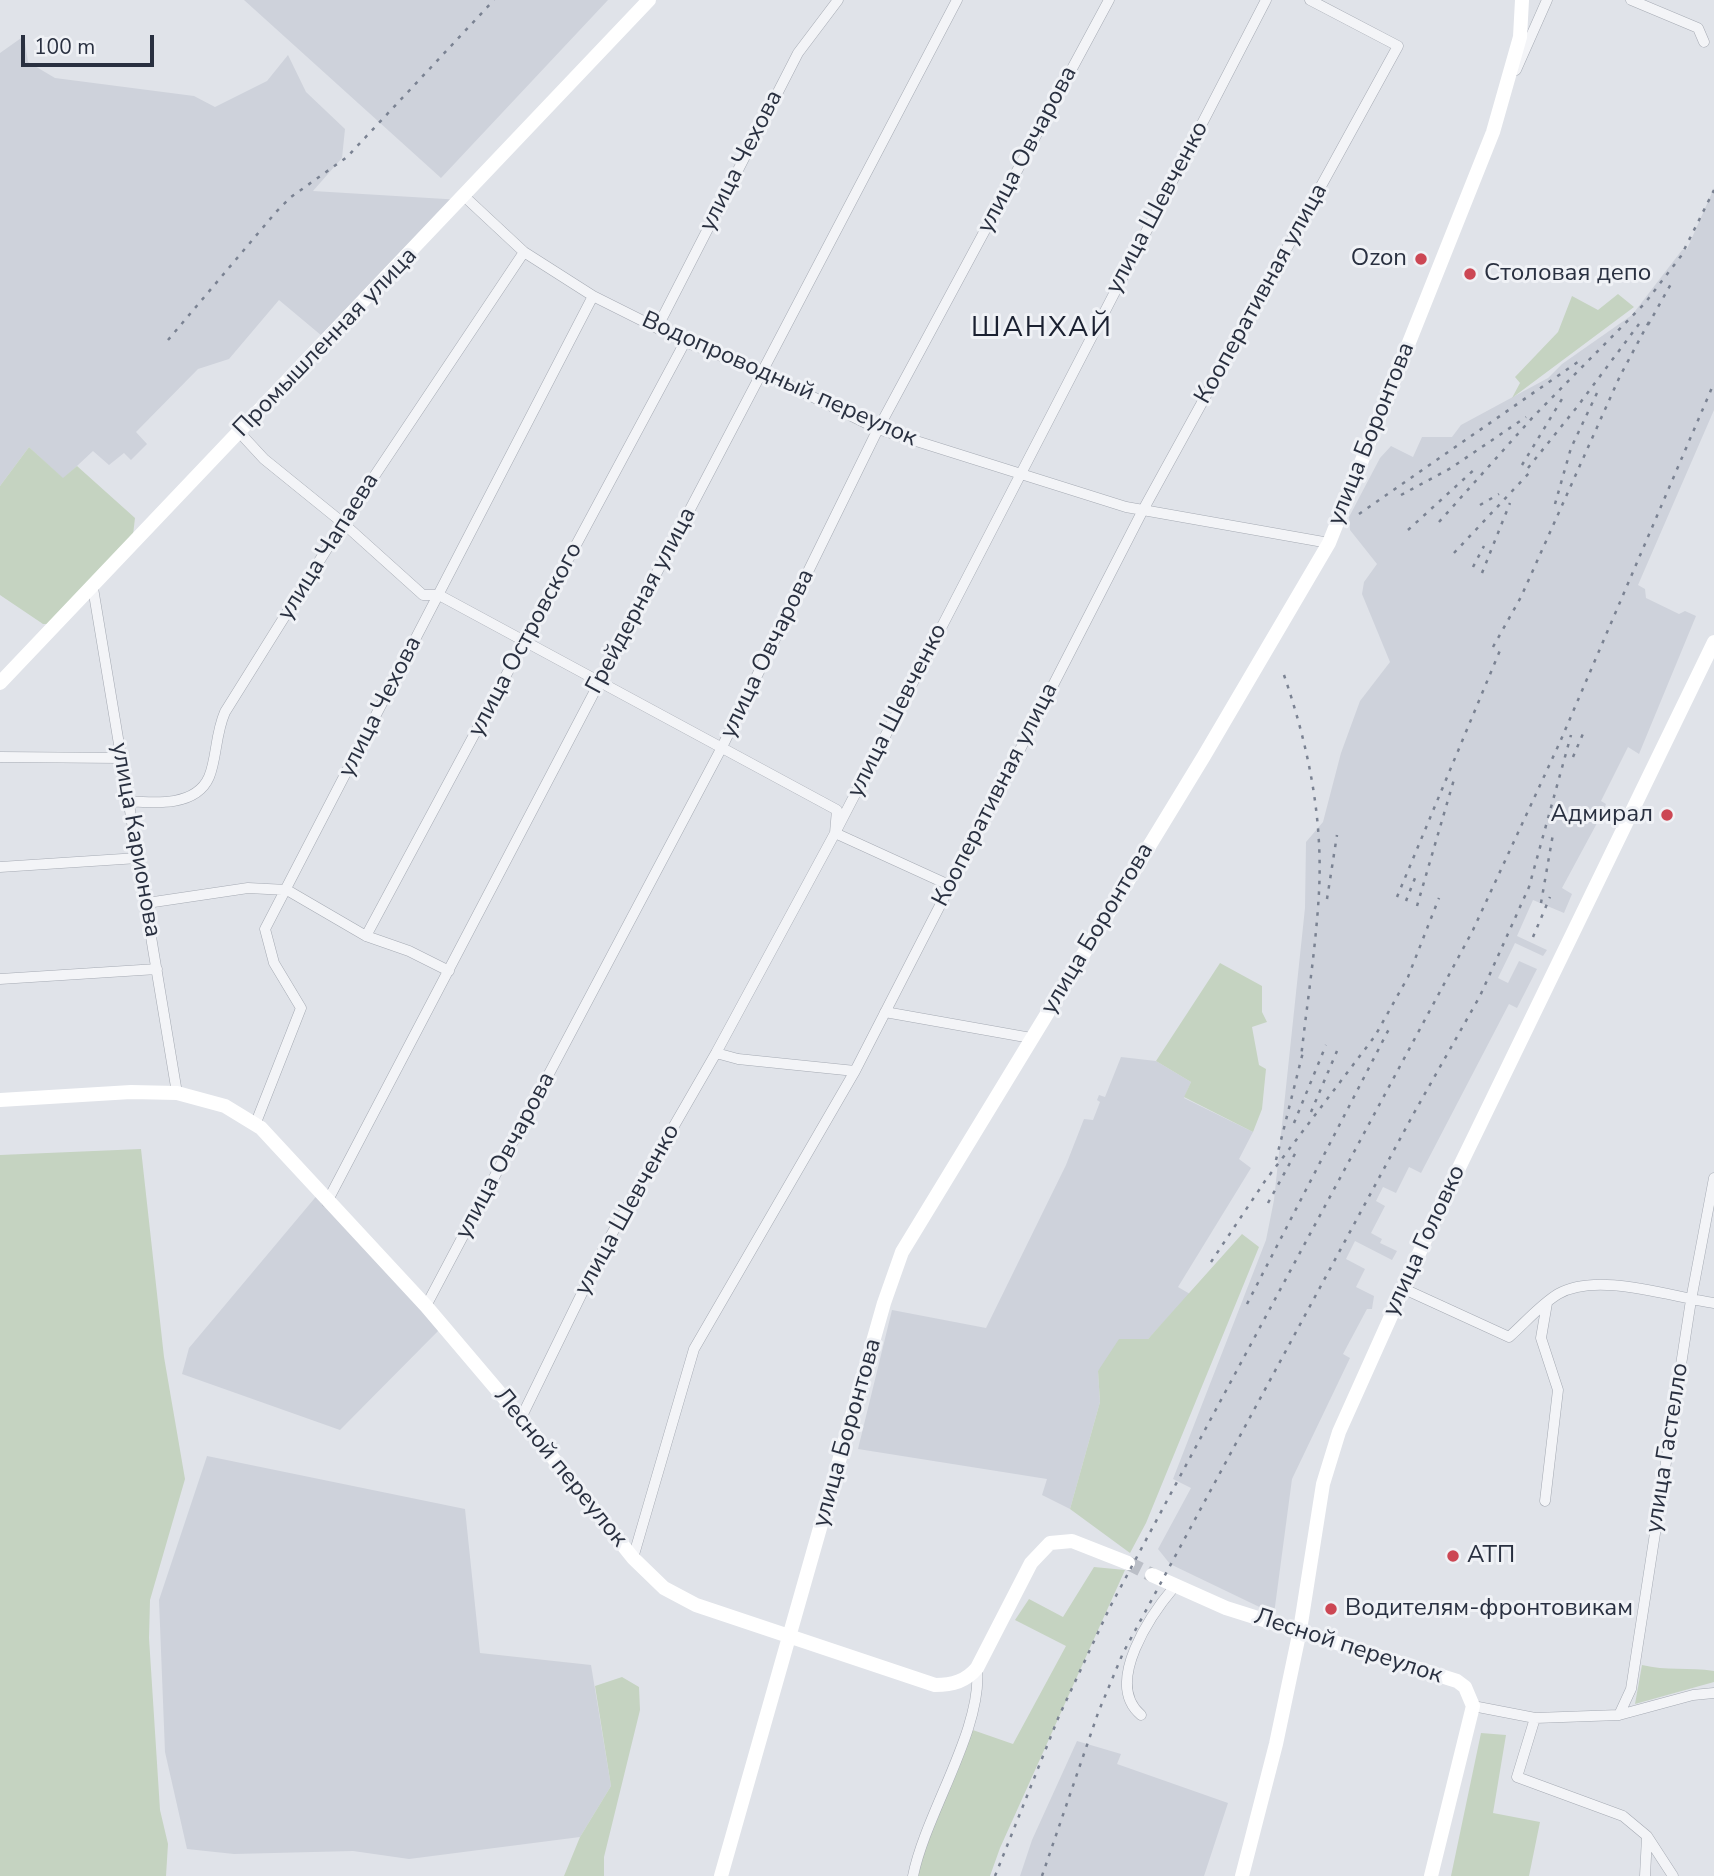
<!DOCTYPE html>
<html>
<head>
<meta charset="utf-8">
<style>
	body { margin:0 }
	#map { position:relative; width:1714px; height:1876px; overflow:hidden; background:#e0e3e9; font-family:"Nunito Sans",sans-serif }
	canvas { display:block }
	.scale { position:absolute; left:21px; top:35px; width:133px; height:32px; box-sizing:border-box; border:4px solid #293040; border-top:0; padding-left:9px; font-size:21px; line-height:24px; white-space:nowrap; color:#293040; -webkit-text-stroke:5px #f0f2f6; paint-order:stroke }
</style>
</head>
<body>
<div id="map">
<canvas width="1714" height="1876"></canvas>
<div class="scale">100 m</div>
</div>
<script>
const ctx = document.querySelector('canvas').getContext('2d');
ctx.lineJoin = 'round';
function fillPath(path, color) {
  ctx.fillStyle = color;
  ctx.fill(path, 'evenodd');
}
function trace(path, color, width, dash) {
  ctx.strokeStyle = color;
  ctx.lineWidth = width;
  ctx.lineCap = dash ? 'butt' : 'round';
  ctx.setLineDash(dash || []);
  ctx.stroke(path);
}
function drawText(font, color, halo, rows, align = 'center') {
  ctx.font = font + ' "Nunito Sans",sans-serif';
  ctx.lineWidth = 6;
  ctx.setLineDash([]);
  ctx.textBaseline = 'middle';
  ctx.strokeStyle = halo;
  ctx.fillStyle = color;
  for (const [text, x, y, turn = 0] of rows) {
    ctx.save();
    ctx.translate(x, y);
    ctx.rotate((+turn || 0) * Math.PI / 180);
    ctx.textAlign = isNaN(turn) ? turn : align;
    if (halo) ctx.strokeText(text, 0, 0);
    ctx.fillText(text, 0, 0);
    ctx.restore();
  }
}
fillPath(new Path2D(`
	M244,0H608L441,178Z
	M24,36L28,62L55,78L194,96L215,107L267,81L288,55L306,92L345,129L342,158L313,191L462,200L328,341L279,300L229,359L198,369L136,432L147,444L131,460L124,453L109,465L93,451L63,479L29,447L0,486V53Z
	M1714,188V410L1638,585L1645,589L1646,598L1679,614L1685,611L1696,616L1639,754L1628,747L1601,801L1606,804L1603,812L1562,888L1572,894L1564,913L1533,900L1517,936L1547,950L1543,956L1515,943L1498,978L1508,983L1519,961L1537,969L1517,1008L1509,1004L1421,1173L1409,1167L1396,1193L1383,1187L1376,1201L1385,1206L1371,1233L1382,1239L1380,1243L1397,1251L1392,1260L1355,1241L1346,1259L1365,1269L1356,1287L1374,1296L1372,1309H1367L1343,1354L1350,1358L1292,1479L1274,1614L1170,1564L1158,1549L1191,1488L1173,1479L1266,1240L1274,1200L1305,908L1306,842L1323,822L1341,753L1360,701L1390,662L1362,594L1364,582L1377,564L1350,530L1349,517L1380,458L1391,446L1413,457L1422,437H1452L1461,425L1548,378L1562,364L1632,315L1682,250L1687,249Z
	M1121,1057L1156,1061L1191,1082L1184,1098L1253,1132L1239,1159L1251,1168L1178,1287L1190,1294L1148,1339L1098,1371L1100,1402L1070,1509L1042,1495L1047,1479L858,1449L892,1310L986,1328L1066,1165L1084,1119L1093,1120L1100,1102L1097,1100L1099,1095L1105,1097Z
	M319,1193L443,1326L340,1430L182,1374L189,1348Z
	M207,1456L465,1509L480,1653L591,1665L611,1786L580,1837L409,1859L353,1851L234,1854L187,1849L165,1752L159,1600Z
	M1077,1741L1121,1754L1117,1764L1228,1803L1204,1876H1020L1032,1840Z`), '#ced2db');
fillPath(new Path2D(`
	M1618,294L1634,307L1512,398L1520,383L1515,377L1558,332L1572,296L1598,310Z
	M29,447L63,478L77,466L135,518L133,535L49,624H43L0,595V486Z
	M1220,963L1262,986V1012L1267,1022L1252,1027L1259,1065L1266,1069L1262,1109L1253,1132L1184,1097L1191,1082L1156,1061Z
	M141,1149L164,1357L185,1479L150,1600L149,1638L160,1810L168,1844L166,1876H0V1155Z
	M1242,1234L1259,1247L1146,1523L1130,1553L1070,1509L1100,1402L1098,1371L1119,1339H1148Z
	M1094,1567L1125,1570L1000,1848L990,1876H913L967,1728L1013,1744L1066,1646L1015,1620L1029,1599L1063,1617Z
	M1642,1665C1666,1671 1689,1667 1714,1671V1682L1635,1704Z
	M622,1677L639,1687L640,1710L604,1857V1876H564L580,1837L611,1786L595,1686Z
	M1481,1733L1506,1735L1493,1813L1540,1822L1529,1876H1451Z`), '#c5d3c1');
trace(new Path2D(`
	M1128,1563L1152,1575`), '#bbbfc7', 14, [14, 7]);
const street = new Path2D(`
	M1631,0L1698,28L1704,42
	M1516,70L1547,0
	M465,197L524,252L593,296L685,342L762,372L878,429L1126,507L1329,543
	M657,328L798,53L838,0
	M240,433L264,459L343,523L423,595H439L837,810L835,833L949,885
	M93,588L177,1093
	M0,757L121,758
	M128,801C154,803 196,807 209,777C217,758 215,735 225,712L343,523L524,252
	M0,867L138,858
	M147,903L248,888L287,890L366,936L409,951L449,971
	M366,936L685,342
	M0,979L157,969
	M885,1012L1031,1038
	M716,1053L738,1059L855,1071
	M255,1125L301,1008L274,963L265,929L593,296
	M327,1202L957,0
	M1402,1288L1509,1337C1525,1323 1540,1305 1558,1294C1597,1271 1671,1297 1714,1303
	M426,1306L721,749L878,429L1109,0
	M521,1418L606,1244L716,1053L835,833L1266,0
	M1545,1501L1558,1390L1541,1338L1547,1303
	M633,1558L694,1349L855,1071L1143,510L1398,46L1310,0
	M1473,1706L1535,1718L1517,1777L1623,1816L1647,1836L1673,1876
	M1141,1715C1103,1683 1152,1613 1175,1586
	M1619,1715L1631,1689L1691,1300L1714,1178
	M1535,1718L1619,1715L1693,1695L1714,1693
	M913,1876C926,1812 983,1729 977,1668
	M1645,1876L1647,1837`);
trace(street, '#a5aab3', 11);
trace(street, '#f3f4f7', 10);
trace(new Path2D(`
	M0,683L649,0
	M0,1100L131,1092L177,1093L225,1106L261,1128L426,1306L521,1418L633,1558L664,1588L696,1605L935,1685C953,1685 966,1681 977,1668L1031,1563L1050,1543L1072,1541L1128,1563
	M1152,1575L1226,1608L1457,1681L1465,1687L1473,1706L1431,1876
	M721,1876L884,1303L902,1252L1204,756L1329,543L1493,132L1520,37L1522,0
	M1242,1876L1276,1744L1300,1630L1323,1484L1339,1432L1439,1209L1714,642`), '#fff', 14);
trace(new Path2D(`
	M1648,325L1672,282
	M168,340L276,212L291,197L347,157L494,0
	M1522,465L1562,399
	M1528,468L1577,407L1639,324
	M1401,495L1451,468L1526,417
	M1555,504L1571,448L1597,393
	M1480,505L1499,494
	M1359,514L1582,359
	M1439,522L1533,417L1645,303L1681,256L1714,190
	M1408,530L1476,468
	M1454,553L1531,471
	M1473,567L1484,546
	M1482,573L1510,503
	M1493,647L1521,597L1620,376L1651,318
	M1284,675C1308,745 1323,817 1319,892C1316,947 1307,1003 1301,1058
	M1573,757L1585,729
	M1397,897L1501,648
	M1327,899L1337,835
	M1406,901L1415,878
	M1541,903L1553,834
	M1417,906L1455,776
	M1533,937L1550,897
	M1311,1112L1337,1051
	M1294,1123L1326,1045
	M1276,1160L1304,1048
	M1268,1203L1296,1152
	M1211,1262L1265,1181L1375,1036L1408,977L1439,898
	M1247,1304L1390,1027
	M995,1876L1059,1716L1110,1607L1473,930L1560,742L1714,383
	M1042,1876L1098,1713L1123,1653L1414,1113L1480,996L1529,887L1571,735`), '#7a8292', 2.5, [3.5, 7]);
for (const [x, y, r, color] of [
	[1421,259,7,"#cc4754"],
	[1470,274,7,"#cc4754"],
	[1667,815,7,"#cc4754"],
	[1453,1556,7,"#cc4754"],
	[1331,1609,7,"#cc4754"]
]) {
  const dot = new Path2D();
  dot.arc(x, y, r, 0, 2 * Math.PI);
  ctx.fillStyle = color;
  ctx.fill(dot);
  trace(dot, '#f0f2f6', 2.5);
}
drawText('24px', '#293040', '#f0f2f6', [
	["улица Овчарова",1028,150,-62],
	["улица Чехова",742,161,-63],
	["улица Шевченко",1158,208,-62],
	["Кооперативная улица",1262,294,-61],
	["Промышленная улица",326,343,-46],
	["Водопроводный переулок",779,380,24],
	["улица Боронтова",1372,434,-68],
	["улица Чапаева",329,547,-58],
	["Грейдерная улица",642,601,-62],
	["улица Островского",526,640,-62],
	["улица Овчарова",768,654,-64],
	["улица Чехова",381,707,-63],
	["улица Шевченко",898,711,-63],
	["Кооперативная улица",996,795,-63],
	["улица Карионова",135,840,80],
	["улица Боронтова",1098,929,-59],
	["улица Овчарова",506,1156,-62],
	["улица Шевченко",628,1210,-61],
	["улица Головко",1425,1241,-65],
	["улица Боронтова",848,1433,-74],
	["улица Гастелло",1668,1448,-81],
	["Лесной переулок",560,1468,51],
	["Лесной переулок",1348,1647,18]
]);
drawText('24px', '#293040', '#f0f2f6', [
	["Ozon",1407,259,"right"],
	["Столовая депо",1484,274],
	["Адмирал",1653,815,"right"],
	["АТП",1467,1556],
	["Водителям-фронтовикам",1345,1609]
], 'left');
ctx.letterSpacing = '2px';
drawText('28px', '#1b2131', '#f0f2f6', [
	["ШАНХАЙ",1042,329]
]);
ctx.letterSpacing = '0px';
</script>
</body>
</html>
